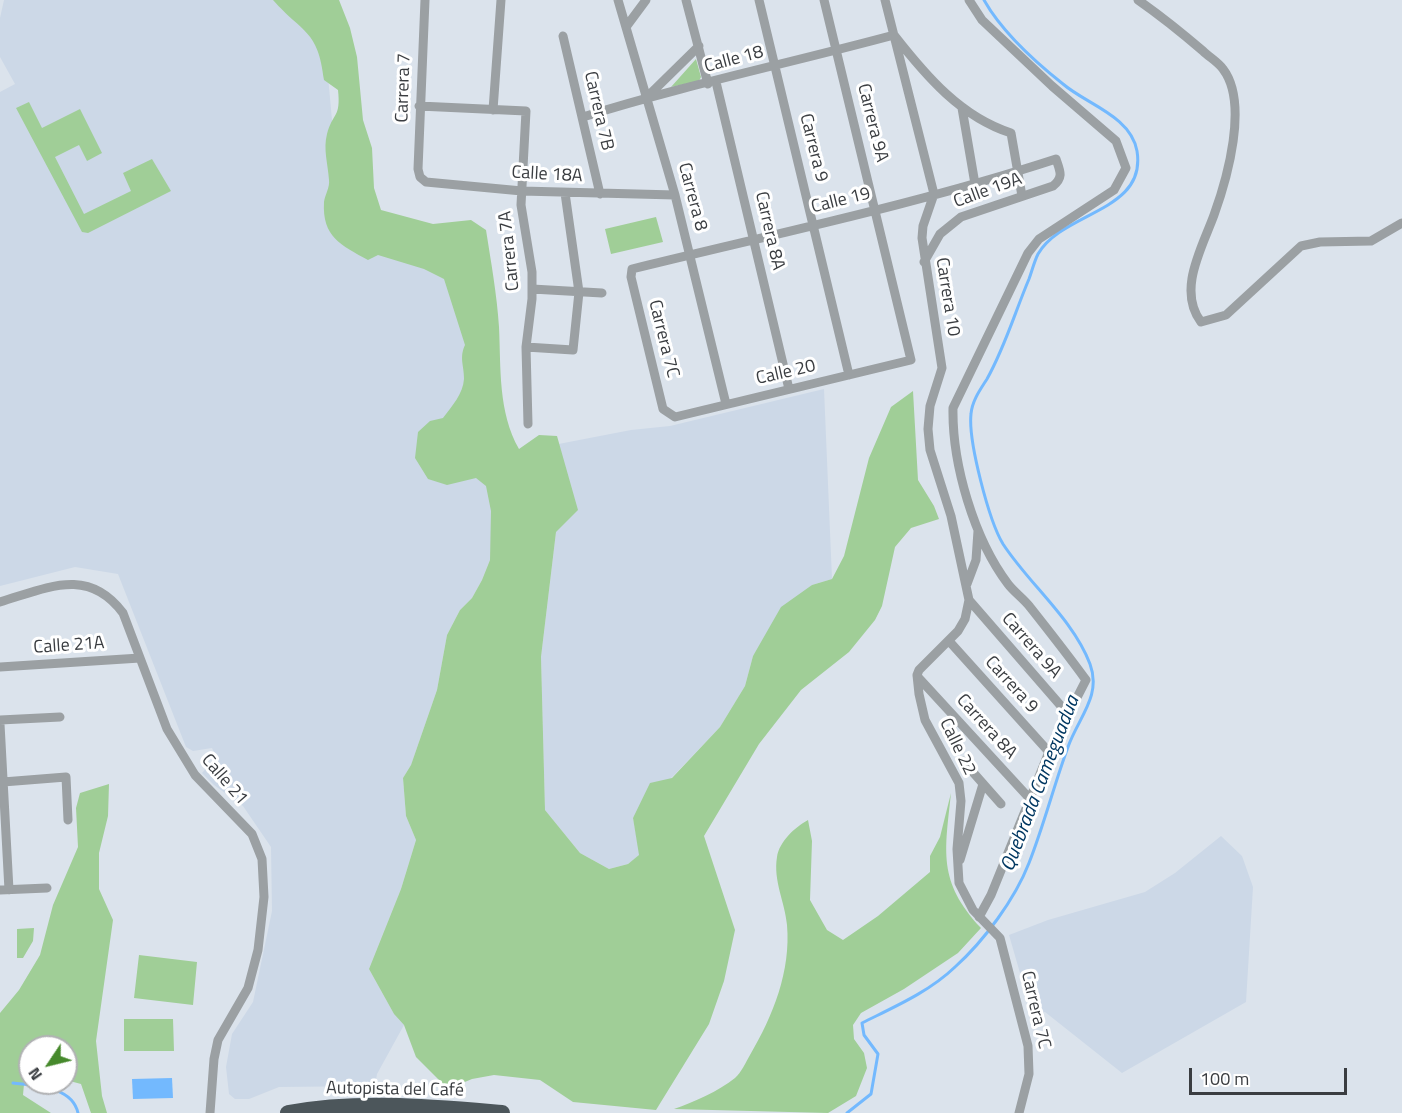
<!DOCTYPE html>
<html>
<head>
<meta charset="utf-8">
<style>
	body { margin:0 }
	#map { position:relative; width:1402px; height:1113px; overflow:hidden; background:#dbe3ec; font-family:"Titillium Web",sans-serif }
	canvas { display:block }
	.north { position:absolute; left:18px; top:1035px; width:60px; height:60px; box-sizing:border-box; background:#fff; border:2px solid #b0b1b3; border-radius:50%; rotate:235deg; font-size:16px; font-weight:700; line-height:24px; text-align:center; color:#3a3d41 }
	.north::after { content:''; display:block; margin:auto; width:21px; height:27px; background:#46892c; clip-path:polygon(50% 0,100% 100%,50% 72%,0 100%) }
	.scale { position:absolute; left:1189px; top:1068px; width:158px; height:27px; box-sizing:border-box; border:3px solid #3a3d41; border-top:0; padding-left:8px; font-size:18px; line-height:21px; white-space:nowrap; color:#3a3d41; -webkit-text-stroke:4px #fff; paint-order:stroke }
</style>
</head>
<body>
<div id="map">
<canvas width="1402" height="1113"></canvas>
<div class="north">N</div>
<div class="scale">100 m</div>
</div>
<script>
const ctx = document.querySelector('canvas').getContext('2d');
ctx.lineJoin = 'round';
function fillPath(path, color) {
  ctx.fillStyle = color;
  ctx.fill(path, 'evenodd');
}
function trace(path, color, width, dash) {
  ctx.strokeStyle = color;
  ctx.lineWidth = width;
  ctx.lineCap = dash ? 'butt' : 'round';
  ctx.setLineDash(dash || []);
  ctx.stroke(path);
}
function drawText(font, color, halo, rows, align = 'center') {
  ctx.font = font + ' "Titillium Web",sans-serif';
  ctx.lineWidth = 6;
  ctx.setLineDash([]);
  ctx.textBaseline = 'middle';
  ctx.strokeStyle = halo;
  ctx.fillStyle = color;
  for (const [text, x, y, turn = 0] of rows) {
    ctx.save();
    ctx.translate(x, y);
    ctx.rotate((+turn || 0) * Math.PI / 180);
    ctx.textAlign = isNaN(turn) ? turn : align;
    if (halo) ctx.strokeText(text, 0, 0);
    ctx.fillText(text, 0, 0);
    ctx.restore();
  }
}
fillPath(new Path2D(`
	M4,0H321L342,229L467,279L512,453L631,430L670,426L824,389L832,579L812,585L753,656L745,686L720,727L633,818L640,855L628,864L609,869L580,853L545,810L541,657L556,532L491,545L490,560L482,580L472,598L460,610L447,635L437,690L411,765L403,778L406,816L416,840L401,889L369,969L394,1014L404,1025L377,1074L375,1086L279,1087L249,1099H235L229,1094L226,1067L232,1034L253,1002L272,911L271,847L243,806L214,785L202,773L216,757L212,748L193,751L186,747L118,574L75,567L0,586V92L15,84L0,57V18Z
	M1221,836L1242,856L1253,887L1246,1002L1122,1073L1045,1012L1031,1011L1009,935L1048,920L1145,892L1175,873Z`), '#ccd8e7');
fillPath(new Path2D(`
	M273,0H339L350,28L357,57L363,120L372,148L374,188L381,210L433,224L471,220L486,230C491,262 497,295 499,327C501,368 498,412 519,449L539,435L557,436L578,510L556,532L541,657L545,810L580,853L609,869L628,864L639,855L633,818L650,783L672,778L720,727L745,686L753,656L781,607L812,585L832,579L844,556L869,458L891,407L913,391L918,480L934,506L939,519L911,528L895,547L882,606L875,620L849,652L801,690L759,744L704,836L735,930L724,981L709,1024L656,1110L573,1102L540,1080L494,1075L472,1079L448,1089L416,1057L404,1025L394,1014L369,969L401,889L416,840L406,816L403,778L411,765L437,690L447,635L460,610L472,598L482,580L490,560L491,511L486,486L476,478L447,485L428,479L415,458L418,432L430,421L443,418C452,406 463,394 464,379C464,365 459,358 465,345L444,279L424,269L378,255L368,260C341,245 322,237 324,202C325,195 330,187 329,180C328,164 323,149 327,134C333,112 341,118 338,90L324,80C318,29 303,34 273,0Z
	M696,59L701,77L699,81L671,87Z
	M29,102L42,128L80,109L102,153L87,161L79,145L55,157L84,214L131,191L123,173L152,159L171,191L88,233L82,232L16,108Z
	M656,217L663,242L611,254L605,229Z
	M109,784L108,816L99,853V889L113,920L96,1041L102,1096L107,1113H91L81,1084L66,1080V1047H30V1073H25L23,1095L51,1113H0V1013L19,990L40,955L53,905L78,847L76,808L80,793Z
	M951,793C945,851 937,881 981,928L958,953L904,989L861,1013L853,1025L854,1039L864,1053L867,1068L856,1096L828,1113L674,1109C694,1102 719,1091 735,1078C741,1073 746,1062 750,1055C773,1016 791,971 787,925C785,902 773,881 777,857C779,842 795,827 808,820L812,841L810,900L827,930L843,940L878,916L930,872V856L940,837Z
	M34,928L33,941L23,958H17V929Z
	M139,955L197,962L193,1005L134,998Z
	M124,1019H173L174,1051H124Z`), '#a0ce97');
fillPath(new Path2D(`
	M172,1078L173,1098L133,1099L132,1079Z`), '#73b9fe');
trace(new Path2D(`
	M13,1083C36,1086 72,1086 78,1113
	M847,1113L871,1094L878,1054L864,1035L862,1023C894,1007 929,992 955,967C984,941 1015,899 1029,863C1044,825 1054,785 1068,747C1078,718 1102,696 1090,664C1073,619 1029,584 1003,544C989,521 968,441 971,414C972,401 980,390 987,379C1005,347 1015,312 1029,279C1032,271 1034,262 1038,254C1063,211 1147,212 1137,151C1131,116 1086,104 1063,84C1034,61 1002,32 984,0`), '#73b9fe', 3);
trace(new Path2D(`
	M425,0L418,169L420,177L426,182L522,191L675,195
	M618,0L675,195L726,404
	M686,0L708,84
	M759,0L849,375
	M824,0L911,360L675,417L663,409L631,277L632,269C774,234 918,204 1056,159C1060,171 1064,177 1053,186L961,217L940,234L924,262
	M885,0L934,194L923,226L922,238L942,368L930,406L928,429L930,450L951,516L969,600L965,619L958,631L919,670L917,675L919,694L925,720L959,783L961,801L957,849L959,883L973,910L1000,938L1028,1046L1029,1074L1019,1113
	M969,0L982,20L1052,86L1116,141L1126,168L1114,190L1039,239L1028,253L953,408C952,464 974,539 1008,584C1014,592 1024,599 1030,607C1049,631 1068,655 1086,680L1049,752L991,895L979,917
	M1138,0C1161,16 1182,33 1203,51C1209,57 1218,62 1223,69C1249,103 1227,179 1214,215C1202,248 1177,290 1201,322L1226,315L1301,246L1320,242L1371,241L1402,223
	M626,27L646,0
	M563,36L600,194
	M716,82L789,389
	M647,97L699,46
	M419,106L526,111L521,205L532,272V299L526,347L528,424
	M962,108L975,184
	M493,110L501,0
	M583,117C685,85 790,63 894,35C926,76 961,117 1011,133L1022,196
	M532,289L602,293
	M526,347L573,350L579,292L565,193
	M967,584L976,560L978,531
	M969,600L1068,714
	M0,602C47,588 88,566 123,613L167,729L195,775L252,834L262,859L264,897L258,950L248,988L218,1040L214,1059L210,1113
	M949,641L1049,752
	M0,667L140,658
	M917,676L1031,800
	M0,720L60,717
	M0,724L9,890
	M963,761L1001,804
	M3,782L66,777L68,820
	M960,860L983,784
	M0,890L47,888`), '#9ba0a3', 9);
trace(new Path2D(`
	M288,1113C359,1100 431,1107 502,1113`), '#4c565b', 16);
drawText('18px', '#3a3d41', '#fff', [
	["Calle 18",734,60,-15],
	["Carrera 7",404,88,-88],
	["Carrera 7B",598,111,77],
	["Carrera 9A",872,123,76],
	["Carrera 9",813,148,76],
	["Calle 18A",547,175,3],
	["Calle 19A",988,191,-20],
	["Carrera 8",692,197,75],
	["Calle 19",841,201,-14],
	["Carrera 8A",769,231,77],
	["Carrera 7A",510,251,-96],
	["Carrera 10",947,297,81],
	["Carrera 7C",663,339,76],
	["Calle 20",786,373,-13],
	["Calle 21A",69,646,-4],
	["Carrera 9A",1031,646,49],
	["Carrera 9",1011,685,48],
	["Carrera 8A",986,727,48],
	["Calle 22",957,747,64],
	["Calle 21",224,780,49],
	["Carrera 7C",1035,1010,77],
	["Autopista del Café",395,1090,1]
]);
drawText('italic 20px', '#003761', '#fff', [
	["Quebrada Cameguadua",1041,784,-69]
]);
</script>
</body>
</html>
